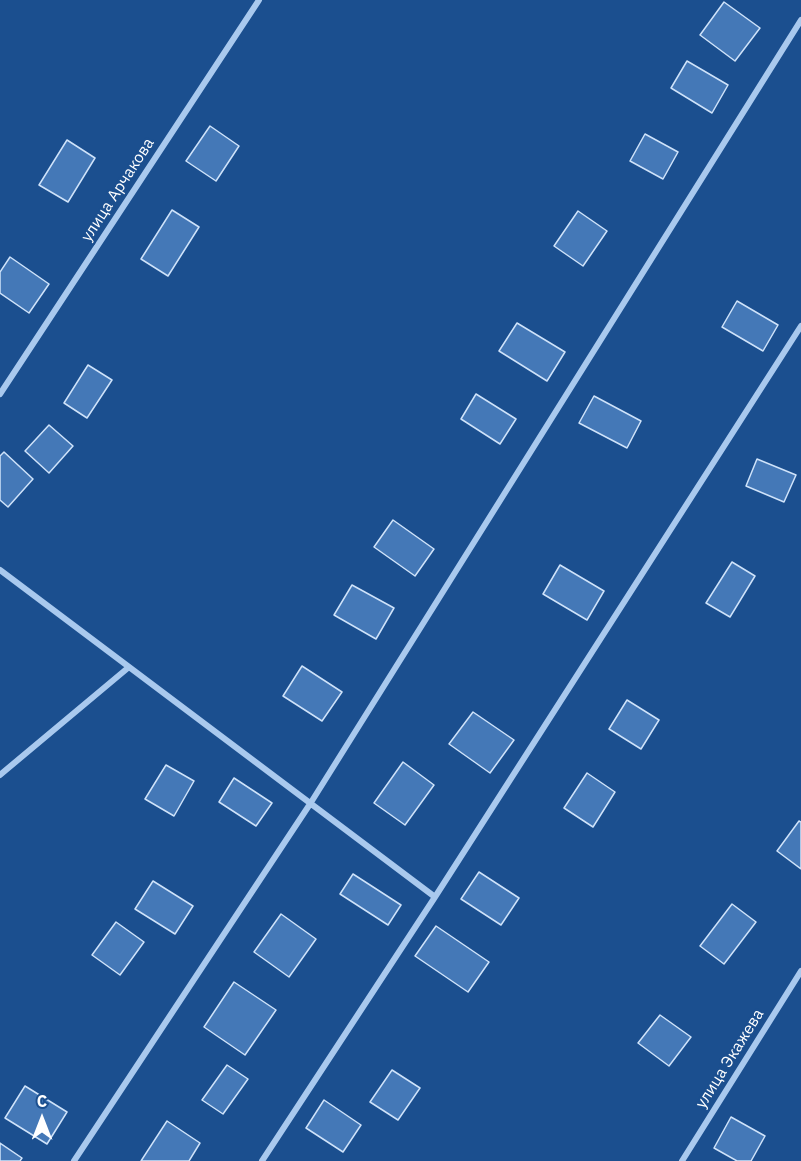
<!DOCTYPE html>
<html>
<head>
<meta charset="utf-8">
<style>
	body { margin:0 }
	#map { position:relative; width:801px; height:1161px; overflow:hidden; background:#1b4f8f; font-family:"IBM Plex Sans",sans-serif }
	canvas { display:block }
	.north { position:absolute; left:12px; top:1089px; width:60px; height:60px; -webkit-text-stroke:4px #1b4f8f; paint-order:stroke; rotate:0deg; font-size:16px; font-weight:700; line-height:24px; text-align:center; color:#fff }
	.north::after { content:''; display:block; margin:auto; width:21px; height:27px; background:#fff; clip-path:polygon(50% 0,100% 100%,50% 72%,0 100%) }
</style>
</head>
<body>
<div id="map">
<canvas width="801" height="1161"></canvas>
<div class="north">С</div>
</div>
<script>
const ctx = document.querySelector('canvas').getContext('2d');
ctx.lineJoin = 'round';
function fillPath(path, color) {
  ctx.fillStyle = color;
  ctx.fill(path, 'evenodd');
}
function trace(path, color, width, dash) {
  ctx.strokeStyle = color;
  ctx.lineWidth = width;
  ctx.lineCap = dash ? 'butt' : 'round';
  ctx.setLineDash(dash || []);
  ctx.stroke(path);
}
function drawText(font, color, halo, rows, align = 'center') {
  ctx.font = font + ' "IBM Plex Sans",sans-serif';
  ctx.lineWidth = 4.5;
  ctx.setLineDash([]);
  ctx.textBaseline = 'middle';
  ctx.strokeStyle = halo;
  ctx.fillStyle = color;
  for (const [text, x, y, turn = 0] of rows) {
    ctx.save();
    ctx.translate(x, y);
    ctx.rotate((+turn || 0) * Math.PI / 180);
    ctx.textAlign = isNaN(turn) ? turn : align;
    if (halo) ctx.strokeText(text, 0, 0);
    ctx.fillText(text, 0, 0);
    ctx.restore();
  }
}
const building = new Path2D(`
	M724,2L760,28L735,61L700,35Z
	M687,61L728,85L712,113L671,88Z
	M210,126L239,146L216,181L186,161Z
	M645,134L678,152L663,179L630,161Z
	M67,140L95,158L68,202L39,185Z
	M172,210L199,227L168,276L141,259Z
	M578,211L607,231L583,266L554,246Z
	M10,257L49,284L29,313L0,293V272Z
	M737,301L778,325L763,351L722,327Z
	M517,323L565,352L547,381L499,351Z
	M88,365L112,380L87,418L64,403Z
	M476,394L516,419L500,444L461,419Z
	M594,396L641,421L627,448L579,423Z
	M49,425L73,446L49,473L25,451Z
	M4,452L33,479L8,507L0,500V456Z
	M757,459L796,475L784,502L746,486Z
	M393,520L434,549L415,576L374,547Z
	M732,562L755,576L730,617L706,603Z
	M560,565L604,591L587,620L543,594Z
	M352,585L394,608L376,639L334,615Z
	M302,666L342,692L322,721L283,696Z
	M627,700L659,720L641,749L609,729Z
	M473,712L514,740L490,773L449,744Z
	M403,762L434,785L405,825L374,803Z
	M166,765L194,781L174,816L145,799Z
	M587,773L615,792L593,827L564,808Z
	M234,778L272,803L256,826L219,802Z
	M799,821L801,822V869L777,851Z
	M479,872L519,898L501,925L461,899Z
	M353,874L401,905L388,925L340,894Z
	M153,881L193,906L175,934L135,909Z
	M732,904L756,922L724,964L700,946Z
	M281,914L316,939L289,977L254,952Z
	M116,922L144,942L120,975L92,955Z
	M436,926L489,962L468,992L415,956Z
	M234,982L276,1010L245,1055L204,1027Z
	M660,1015L691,1037L669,1066L638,1043Z
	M227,1065L248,1079L223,1114L202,1100Z
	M392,1070L420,1088L398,1120L370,1102Z
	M25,1086L67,1112L47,1144L5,1118Z
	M324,1100L361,1125L343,1152L306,1128Z
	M731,1117L765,1136L751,1161H737L714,1148Z
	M167,1121L200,1143L189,1161H141Z
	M0,1143L22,1158L20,1161H0Z`);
fillPath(building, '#4478b7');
trace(building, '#cfe3fa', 1.5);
trace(new Path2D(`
	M0,394L259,0
	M0,570L435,897
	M0,775L129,667
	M74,1161L310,804L801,20
	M262,1161L435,897L801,326
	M682,1161L801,971`), '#a9c9ee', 6);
drawText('16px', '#fff', '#1b4f8f', [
	["улица Арчакова",118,190,-57],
	["улица Экажева",730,1059,-58]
]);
</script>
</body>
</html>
